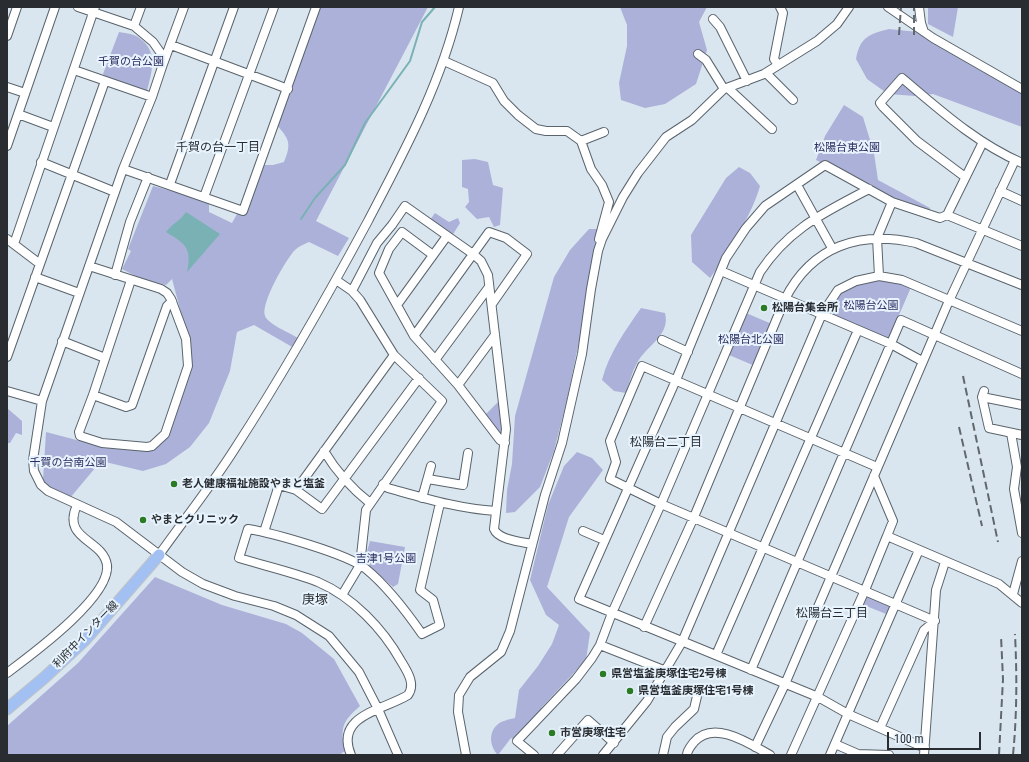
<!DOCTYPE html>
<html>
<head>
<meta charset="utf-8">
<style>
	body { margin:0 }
	#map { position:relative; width:1029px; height:762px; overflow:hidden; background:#dae6ef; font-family:"Roboto Condensed",sans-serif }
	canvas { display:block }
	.frame { position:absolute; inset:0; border:8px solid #292d31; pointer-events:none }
	.scale { position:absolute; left:887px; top:732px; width:94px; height:18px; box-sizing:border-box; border:2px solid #292d31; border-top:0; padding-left:5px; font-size:12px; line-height:14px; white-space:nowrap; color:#292d31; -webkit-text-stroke:3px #e7f3fd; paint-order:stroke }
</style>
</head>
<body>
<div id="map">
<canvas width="1029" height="762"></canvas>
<div class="frame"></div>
<div class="scale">100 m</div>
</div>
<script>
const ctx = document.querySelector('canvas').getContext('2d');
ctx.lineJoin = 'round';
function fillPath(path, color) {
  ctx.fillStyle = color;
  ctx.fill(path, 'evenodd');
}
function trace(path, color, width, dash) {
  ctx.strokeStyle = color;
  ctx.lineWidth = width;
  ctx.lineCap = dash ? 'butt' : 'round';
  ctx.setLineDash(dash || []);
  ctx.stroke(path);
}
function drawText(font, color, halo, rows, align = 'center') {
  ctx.font = font + ' "Roboto Condensed","Noto Sans JP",sans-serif';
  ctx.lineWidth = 4;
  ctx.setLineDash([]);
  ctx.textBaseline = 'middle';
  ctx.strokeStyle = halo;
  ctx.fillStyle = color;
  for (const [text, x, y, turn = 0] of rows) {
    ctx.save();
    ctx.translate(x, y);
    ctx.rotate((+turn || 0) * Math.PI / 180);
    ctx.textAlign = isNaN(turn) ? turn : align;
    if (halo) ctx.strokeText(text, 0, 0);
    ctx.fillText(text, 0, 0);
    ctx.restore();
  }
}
fillPath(new Path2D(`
	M318,7H428L316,221L349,238L338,256L309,242C305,244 299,246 295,250C286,259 260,304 265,316C268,324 290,333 298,338L294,348L254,325L237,332L230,371L209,423L190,447L166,464L143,471L101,461L70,498L48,488L43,480L46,432L103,447L151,451L168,437L192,362L184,324L172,279L166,285L139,278L122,269L131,251L128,249L153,186L209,201V212L232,223L237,214H246L261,165H273L284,162C292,143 289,139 276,124Z
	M620,7H707L699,22L707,50L696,84L665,104L645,108L621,100L619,83L627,46V25Z
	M928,7H958L953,37L928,24Z
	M889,29L918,32L1022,91V127L933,94L915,96L888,94L867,79L856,59C860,37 869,34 889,29Z
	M119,32C125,33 133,34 138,37C159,51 152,71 147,91L108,79L103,74Z
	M844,105L863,117L874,153L878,180L930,208L929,212L894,200L816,160L825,136Z
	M475,159L488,162L493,185L503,188L500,225L494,227L489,217L477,219L465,207L469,202L468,189L462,187V160Z
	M739,167L750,173L760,186C753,212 727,256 710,278L692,262L691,235L726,178Z
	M435,213L449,222L458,218L460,223L452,236L430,220Z
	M589,229H604L588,297L567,400L554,451L540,487L515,512L506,513L507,490L512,464L515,416L554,277L570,250Z
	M879,276L912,285L899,315L891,344L822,314L838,290Z
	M641,308L665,313C671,335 646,346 637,363C632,372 629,383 626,393L614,391L602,380C609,353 625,331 641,308Z
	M746,313L772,324L755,366L729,355Z
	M501,399L503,438L485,415Z
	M7,408L22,421V435L16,433L10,443H7Z
	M577,452L592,458L603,470L569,517L547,587L590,633L586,660L541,708L548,707L517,741L511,738L498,755C490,747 488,733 497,725C501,721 510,719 515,718L519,690L538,666L552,644L559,625L546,615L530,580L548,505L564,466Z
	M370,541L405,547L398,584L393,587L364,562Z
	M155,577L222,605L286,624L302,633L334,659L360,706C342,722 340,727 345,751L339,755H7V726L78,663Z
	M865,590L896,603L891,616L859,603Z`), '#acb1d9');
fillPath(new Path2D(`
	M186,212L220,234L187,272C192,248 186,244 166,232C173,223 180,221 186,212Z`), '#79b1b4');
trace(new Path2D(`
	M301,219L315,198L345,165L365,123L410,61L422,22L435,7`), '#79b1b4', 2);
const minor = new Path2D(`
	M78,7L134,26L153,42L160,52L163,64L152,97L123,169L42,401L33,460L34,471L41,485L48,491L116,522L182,572L203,584L235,596L274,606L296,615L329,636L359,672L378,709L398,755
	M888,7L933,38L1022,89
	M919,7L921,23L924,32
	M713,19L720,27L747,81
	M134,26L141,7
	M7,36L17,7
	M171,45L288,89
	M698,54L706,60L724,89
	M444,61L493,83L504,101L518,115L536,129L546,131H567L581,141L591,169L602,185L609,202L599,239
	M163,64L184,7
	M778,65L774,59L783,13L780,7
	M74,70L152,97
	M766,73L793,100
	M7,87L25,93
	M729,87L730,90L772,129
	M18,114L53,127
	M581,141L604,132
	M983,142L947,215L1022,246
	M7,146L55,7
	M41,162L115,192
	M123,169L243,211L316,7
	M965,177L917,141L883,107L880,103L902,78C940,110 976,143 1022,163
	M170,184L234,7
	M797,185L832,248
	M1000,191L1022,201
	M204,197L274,7
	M7,239L40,264
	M14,244L95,7
	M433,255L402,232L389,249L379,273L414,336L458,385L500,440L505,443
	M89,266L161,289L167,293L171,299L186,339L188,366L165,434L152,446L147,447L102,443L80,436L79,432L93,395L131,280
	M721,271L891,344L922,361
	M115,275L130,222L148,177
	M879,276L877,238L892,202
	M35,277L79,293
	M336,280L352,291L360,300L394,355L442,401L366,510L360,565L342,595
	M352,291L377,243L392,225L405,206L473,254L481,261L488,275L506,429L494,529C498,540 522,542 532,544
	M397,305L447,236
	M414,336L489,232L506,238L527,254L492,304
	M662,340L688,352
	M62,341L105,358
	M7,357L105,81
	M435,360L489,287
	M458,385L495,335
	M7,391L42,401
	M984,391L982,397L989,428L1022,435
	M93,395L126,407L132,405L167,306L172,301
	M982,397L1022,405
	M1011,433L1017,467L1014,489L1022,533
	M324,451C336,471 351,488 370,503
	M877,467L642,366L610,441L616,462L610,479L661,504L935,621L924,630L880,728
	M874,476L893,521L887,536L999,584L1022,603
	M428,479L463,485L468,453
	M383,484L388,488C424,498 459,509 496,511
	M296,490L394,355
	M422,498L431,466
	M583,531L604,540
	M264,532L279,485L296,490L322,509L419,378
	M159,555C184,520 211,486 234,450C282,376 326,299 368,221C404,152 441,84 459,7
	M1013,594L1022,561
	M644,627L694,517L785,299C812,246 860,230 916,243L1022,285
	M600,645L666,671
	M716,655L858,330
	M751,670L901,320L1022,374
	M7,673C31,655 111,597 107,565C103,539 61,540 77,505
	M835,744L858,754L889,755
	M755,747L785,684L948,303L1015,160
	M925,748L848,714L818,697L579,599L676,380L726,258L746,228L765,206L825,165L892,202L940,218L947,215
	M351,755C334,715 384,710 408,695C416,684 407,671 401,661C383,629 353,597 318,582C293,572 265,566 239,558L248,529C273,533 348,554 366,569C388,587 406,611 422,634L440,625L433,600L420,590L440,503
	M466,755L458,712L459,695L470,677L501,652L510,631L545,495L562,443L582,354L591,289L598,251L602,239L623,197L638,173L666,137L692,120L724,89L764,74L817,41L837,24L849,7
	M534,755L517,741L576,679L592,658L600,645L612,613L661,504L760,272C789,228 824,213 869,189
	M557,755L588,720L614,743
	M603,755L647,701L682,642L822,314L838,290L856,281L879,276L902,280L1022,331
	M663,755L667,737L675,727L694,709L698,692
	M687,755C687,750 691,746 694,742C714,719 750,744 770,755
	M791,755L865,590L887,536
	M830,755L919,550
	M924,755L936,590L945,562`);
const major = new Path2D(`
	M7,709L44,678L85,640L159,555`);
trace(minor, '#5a646c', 10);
trace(major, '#c3c4c5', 13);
trace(minor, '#fff', 8);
trace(major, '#a3c0f2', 11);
trace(new Path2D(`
	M899,35L901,7
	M914,35V7
	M963,376L998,542
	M959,427L982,526
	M999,755L1003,679L1001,636
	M1013,755C1017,714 1017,675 1015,634`), '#61686d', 2, [8, 4]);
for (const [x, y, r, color] of [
	[764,308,4,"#2b7a24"],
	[174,484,4,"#2b7a24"],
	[143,520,4,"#2b7a24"],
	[603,674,4,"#2b7a24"],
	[630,691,4,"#2b7a24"],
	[552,733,4,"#2b7a24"]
]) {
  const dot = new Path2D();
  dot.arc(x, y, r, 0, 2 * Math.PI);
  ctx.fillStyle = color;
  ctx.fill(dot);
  trace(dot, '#e7f3fd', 1.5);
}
drawText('11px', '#2e2f62', '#e7f3fd', [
	["千賀の台公園",131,62],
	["松陽台東公園",847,148],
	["松陽台公園",871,306],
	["松陽台北公園",751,340],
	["千賀の台南公園",68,463],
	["吉津1号公園",386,559]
]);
drawText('bold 11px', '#292d31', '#e7f3fd', [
	["松陽台集会所",772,308],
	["老人健康福祉施設やまと塩釜",182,484],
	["やまとクリニック",151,520],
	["県営塩釜庚塚住宅2号棟",611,674],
	["県営塩釜庚塚住宅1号棟",638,691],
	["市営庚塚住宅",560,733]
], 'left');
drawText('11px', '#292d31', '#e7f3fd', [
	["利府中インター線",86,635,-46]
]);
drawText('12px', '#292d31', '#e7f3fd', [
	["千賀の台一丁目",218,148],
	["松陽台二丁目",666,443],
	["松陽台三丁目",832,614]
]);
drawText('13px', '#292d31', '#e7f3fd', [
	["庚塚",315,601]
]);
</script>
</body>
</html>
